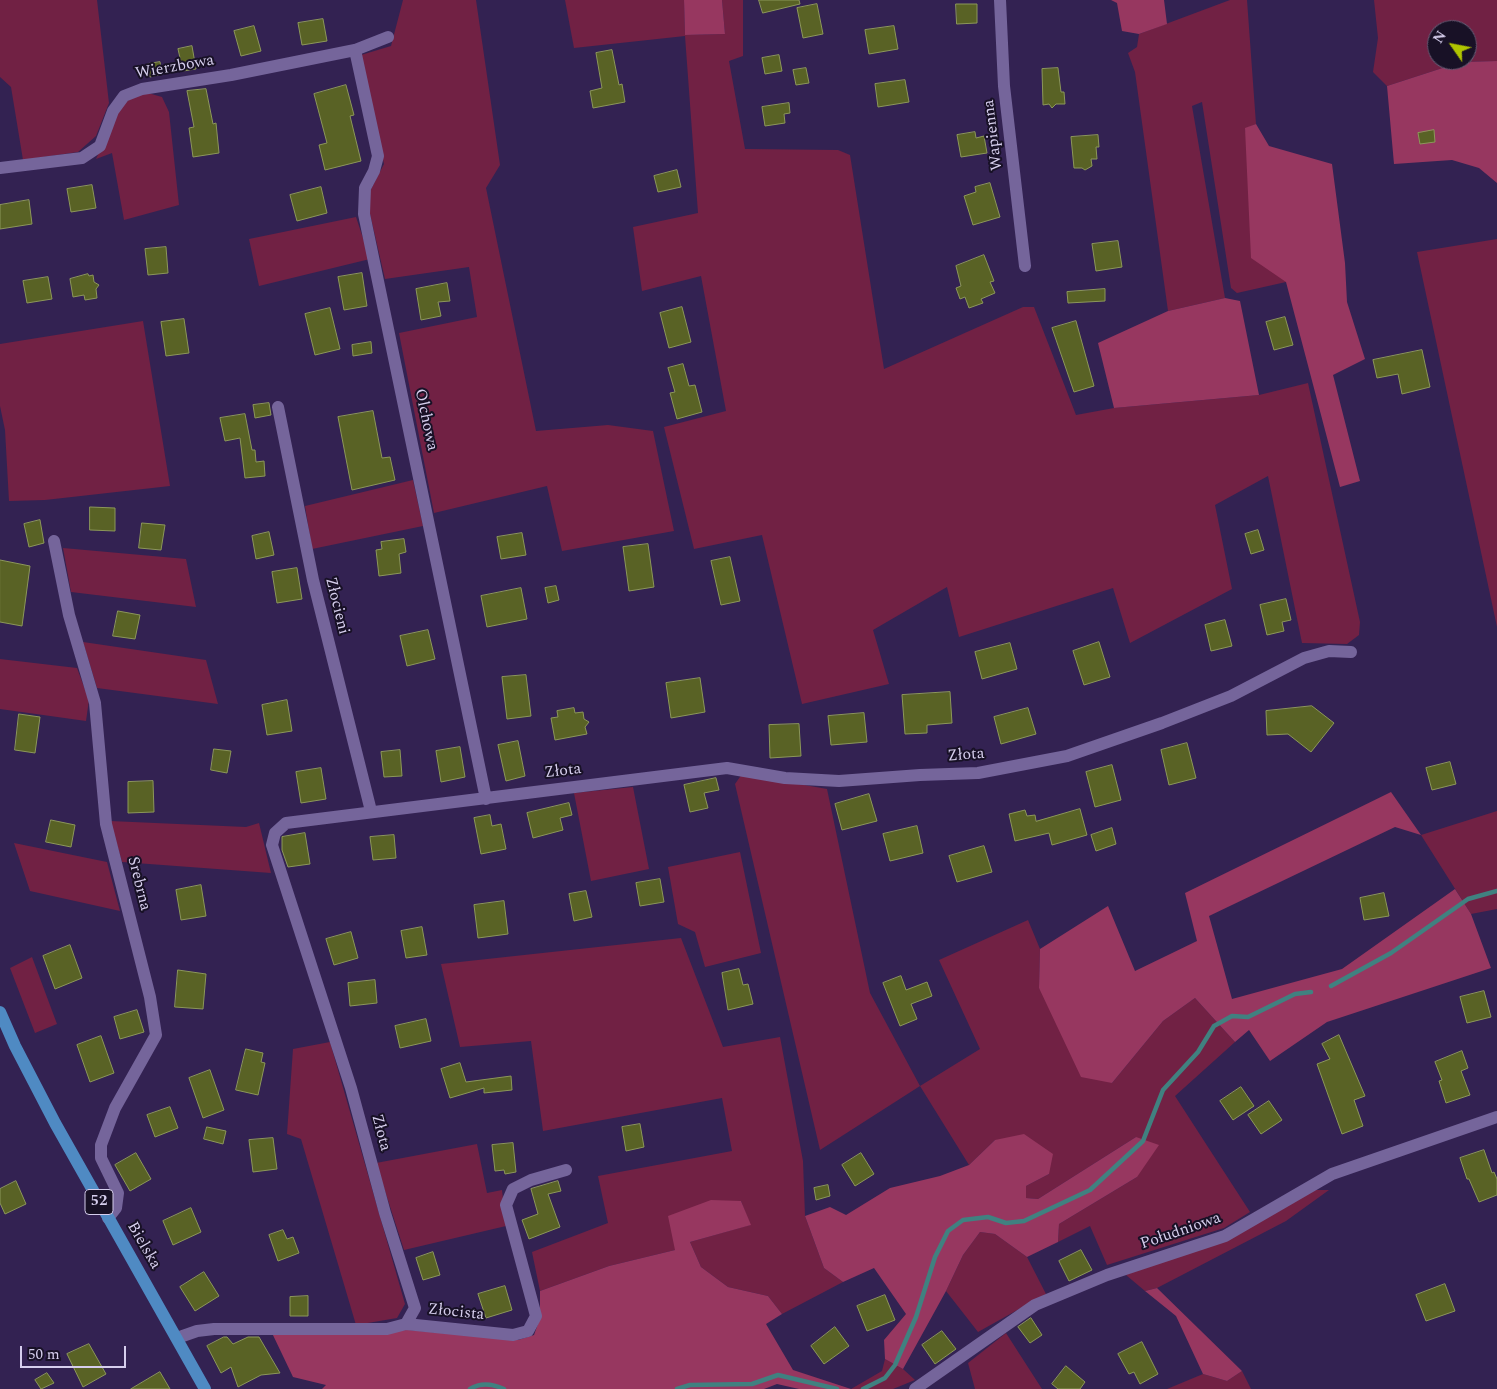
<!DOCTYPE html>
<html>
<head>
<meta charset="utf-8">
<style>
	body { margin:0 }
	#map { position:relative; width:1497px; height:1389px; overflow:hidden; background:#332252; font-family:Spectral,serif }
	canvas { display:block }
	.north { position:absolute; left:1427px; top:20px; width:50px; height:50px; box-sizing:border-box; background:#181126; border:1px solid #645d76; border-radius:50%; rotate:303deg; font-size:14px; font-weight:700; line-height:20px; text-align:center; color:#d6ceed }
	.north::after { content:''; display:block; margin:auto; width:18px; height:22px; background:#b1c500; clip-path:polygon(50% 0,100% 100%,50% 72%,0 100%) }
	.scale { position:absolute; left:20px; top:1346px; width:106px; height:22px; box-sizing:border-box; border:2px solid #d6ceed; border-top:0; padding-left:6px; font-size:15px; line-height:18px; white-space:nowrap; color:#d6ceed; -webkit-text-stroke:4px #181126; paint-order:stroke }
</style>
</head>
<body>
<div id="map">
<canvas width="1497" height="1389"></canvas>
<div class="north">N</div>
<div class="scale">50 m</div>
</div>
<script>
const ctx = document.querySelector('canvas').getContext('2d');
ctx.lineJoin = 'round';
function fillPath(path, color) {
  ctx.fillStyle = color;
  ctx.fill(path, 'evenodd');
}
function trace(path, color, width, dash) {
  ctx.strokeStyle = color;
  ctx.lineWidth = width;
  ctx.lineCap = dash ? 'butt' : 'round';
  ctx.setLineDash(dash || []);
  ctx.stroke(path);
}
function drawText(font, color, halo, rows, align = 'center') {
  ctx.font = font + ' Spectral,serif';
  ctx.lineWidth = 4;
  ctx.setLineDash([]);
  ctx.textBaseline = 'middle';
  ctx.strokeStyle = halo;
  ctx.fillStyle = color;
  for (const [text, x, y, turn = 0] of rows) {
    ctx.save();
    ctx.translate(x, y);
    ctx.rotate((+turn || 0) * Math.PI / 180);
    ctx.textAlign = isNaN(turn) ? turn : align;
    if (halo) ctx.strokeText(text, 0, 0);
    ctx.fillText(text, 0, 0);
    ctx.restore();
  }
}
fillPath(new Path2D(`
	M0,0H97L109,103L96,136L78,152L23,160L11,87L0,77Z
	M403,0H476L500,165L486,188L536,431L608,425L653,431L674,531L562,551L547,486L434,513L399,333L477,317L469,267L385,279L370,214V191L384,164L361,55L391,46Z
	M565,0H684L685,35L725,34L722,0H743V56L729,61L745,149L838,150L850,155L884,369L1023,307H1034L1076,415L1114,408L1259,395L1308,383L1360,622L1359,635L1347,644L1302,643L1268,476L1215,505L1232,589L1130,643L1113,588L959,637L947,587L873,630L889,684L802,704L762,535L694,549L664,427L726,411L701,276L642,291L633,227L698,213L685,36L574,48Z
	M1230,0H1247L1256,124L1245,129L1286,282L1237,293L1231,288L1202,102L1192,106L1225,298L1168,311L1135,72L1128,53L1137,47L1139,34Z
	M1374,0H1497V61L1461,62L1387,86L1373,72L1378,38ZM1437,30H1467V60H1437Z
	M148,93L162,97L169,112L179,205L124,220L112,153L96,159L117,113L127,99Z
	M356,217L370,259L259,286L249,239Z
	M1497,239V627L1417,252Z
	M143,321L170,486L45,500L9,501L5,430L0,406V344Z
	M413,480L423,526L312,549L305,506Z
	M63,548L186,559L196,607L71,592Z
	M83,642L206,660L218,704L97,688Z
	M0,659L77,668L89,700L86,721L0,709Z
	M742,774L827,789L870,993L920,1086L980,1049L939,960L1028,920L1040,949L1039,988L1112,1083L1163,1021L1195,998L1235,1042L1175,1096L1250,1212L1224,1228L1107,1265L1090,1226L1058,1242L1059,1224L1137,1177L1136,1137L1038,1199L1026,1198V1186L1049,1174L995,1140L969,1165L920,1086L820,1150L735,784Z
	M633,787L649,869L591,881L574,793Z
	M1497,811V909L1471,914L1421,835Z
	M110,821L246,827L259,823L271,873L122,862Z
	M14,843L107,862L120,911L30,891Z
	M740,852L761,953L705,967L695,932L678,924L668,867Z
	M681,938L723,1047L780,1037L803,1161L805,1216L824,1268L843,1282L782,1314L768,1296L728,1287L701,1267L690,1242L750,1225L741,1201L675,1250L609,1266L540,1291L532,1252L608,1223L598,1176L732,1151L722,1098L543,1131L531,1041L460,1047L441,964Z
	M32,957L57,1024L35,1033L10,968Z
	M330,1042L405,1304L397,1318L356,1325L301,1139L287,1134L293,1049Z
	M477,1144L487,1193L502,1190L506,1226L404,1250L376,1163Z
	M1313,1190H1329L1286,1221L1157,1288L1145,1291L1126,1275Z
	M980,1232L995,1234L1027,1257L1046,1294L978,1332L946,1291L963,1255Z
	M1006,1333L1042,1389H975L968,1363Z
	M885,1359L903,1369L915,1380L893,1389H851L882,1371Z
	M1242,1371L1251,1389H1167L1203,1374L1227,1381Z`), '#712144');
fillPath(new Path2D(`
	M684,0H722L725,34L685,35Z
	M1111,0H1164L1167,24L1139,34L1122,31L1117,3Z
	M1497,61V183L1479,168L1452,160L1394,164L1387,86L1461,62Z
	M1256,124L1269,146L1332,164L1345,263L1347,302L1365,359L1333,375L1360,481L1340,487L1286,282L1251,258L1245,128Z
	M1225,298L1240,301L1259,395L1114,408L1098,343L1168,311Z
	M1391,792L1421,835L1395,827L1209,916L1232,999L1342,969L1455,889L1471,914L1491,968L1327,1022L1270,1061L1249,1030L1235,1042L1195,998L1163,1021L1112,1083L1081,1077L1039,988L1040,949L1108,906L1135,971L1197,941L1185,893Z
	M1024,1134L1053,1154L1049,1174L1026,1186V1198L1038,1199L1136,1137L1159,1145L1137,1177L1059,1224L1058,1242L1027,1257L995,1234L980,1232L963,1255L946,1291L903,1369L885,1359L884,1340L906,1314L874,1268L843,1282L824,1268L805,1216L830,1207L846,1215L890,1188L940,1176L969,1165L995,1140Z
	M711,1200L741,1201L751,1225L690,1242L701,1267L728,1287L768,1296L782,1314L766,1324L793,1370L851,1389H799L777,1384L764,1389H322L326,1385L293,1377L272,1333L409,1330L518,1340L534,1335L540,1318V1291L609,1266L675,1250L668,1216Z
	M1157,1288L1242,1371L1227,1381L1203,1374L1176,1316L1145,1291Z`), '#973760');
trace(new Path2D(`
	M1331,986L1391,953L1468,899L1497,891
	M470,1389C481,1382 493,1384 504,1389
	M677,1389L690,1385L752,1384L778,1375L837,1389
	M863,1389L885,1378L895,1365L916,1317L935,1257L948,1231L963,1220L988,1217L1006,1223L1024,1221L1090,1190L1143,1141L1163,1090L1198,1052L1214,1026L1232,1016L1248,1017L1295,994L1311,992`), '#408180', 4.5);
const building = new Path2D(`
	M759,0H799L800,4L763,13Z
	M817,4L823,34L803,38L797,8Z
	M956,4H977V23L957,24Z
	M323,19L327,41L302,45L298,23Z
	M254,26L261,51L241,56L234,31Z
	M894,26L898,49L869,54L865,30Z
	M192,46L196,69L183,71L178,49Z
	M612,50L619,85L622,84L625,102L593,108L590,91L602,88L596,53Z
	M779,55L782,71L765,74L762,58Z
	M160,62L162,74L150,77L148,64Z
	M806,68L809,83L796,85L793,70Z
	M1058,68L1061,92H1064L1065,104H1056L1052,108L1049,104L1043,105L1042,69Z
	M905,80L909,102L878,107L875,84Z
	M346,85L354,115L350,116L361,161L325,170L319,145L327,143L314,94Z
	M206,89L213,124L216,123L219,153L193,157L189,128L194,127L187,91Z
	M789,103L790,113L784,114L785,123L765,126L762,107Z
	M1434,130L1435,142L1420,144L1418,133Z
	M975,132L976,138L984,136L987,153L961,157L957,135Z
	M1098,135L1099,147H1096L1097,159H1091L1092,166L1085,170L1082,168H1074L1071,137Z
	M677,170L681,187L658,192L654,176Z
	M990,183L1000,217L973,225L964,196L976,192L975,187Z
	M92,185L96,208L71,212L67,189Z
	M321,187L327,213L297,221L290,195Z
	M29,200L32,224L0,229V205Z
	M1118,241L1122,267L1096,271L1092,244Z
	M166,247L168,273L148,275L145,249Z
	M984,255L994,281L990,282L995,293L981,299L983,303L969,308L965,297L960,299L956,288L961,286L956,266Z
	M362,273L367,306L344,310L338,277Z
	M88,274L89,276L93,275L94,282L99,285L96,289L97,298L85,300L84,295L73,297L70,279Z
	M48,277L52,299L27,303L23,281Z
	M447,283L450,301L438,302L441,316L421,320L416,289Z
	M1105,289V301L1068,303L1067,292Z
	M682,307L691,342L669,348L660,313Z
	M330,308L340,349L315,355L305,314Z
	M1285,317L1293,345L1274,350L1266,322Z
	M184,319L189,353L166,356L161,322Z
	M1076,321L1094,386L1074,392L1052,328Z
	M371,342L372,353L353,356L352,345Z
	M1422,350L1430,387L1402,394L1398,374L1377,378L1373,360Z
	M683,364L689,386L695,385L702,412L677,419L670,393L675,392L668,368Z
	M269,403L271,415L255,418L253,405Z
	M373,411L382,458L390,457L395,480L352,490L338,417Z
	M245,414L252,450H255L256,462L264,461L265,476L245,478L240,438L225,441L220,418Z
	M90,507L115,508V531L90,530Z
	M40,520L44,543L29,547L24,524Z
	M142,523L165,525L161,550L139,548Z
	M1258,530L1264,550L1251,554L1245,534Z
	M269,532L274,555L256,559L252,536Z
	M522,533L526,555L501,559L497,537Z
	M404,539L406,552L399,554L401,573L379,576L376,550L382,549L381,542Z
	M648,544L654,587L629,591L623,547Z
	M730,557L740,601L721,605L711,561Z
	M0,560L30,566L22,626L0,622Z
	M297,568L302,599L277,603L272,572Z
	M556,586L559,600L548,603L545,588Z
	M521,588L527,619L487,627L481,596Z
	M1286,599L1291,620L1282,622L1284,631L1267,635L1260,605Z
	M118,611L140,615L135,639L113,636Z
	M1225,620L1232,646L1211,651L1205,625Z
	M428,630L435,659L407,666L400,636Z
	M1099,642L1110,677L1084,685L1073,651Z
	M1010,643L1017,669L982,679L975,652Z
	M526,675L531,716L507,719L502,677Z
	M700,678L705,712L671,718L666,683Z
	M950,692L952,723L927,725V733L905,734L902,695Z
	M287,700L292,731L267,735L262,705Z
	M1312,706L1334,723L1311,752L1288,734L1267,735L1266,711Z
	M574,708L575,713L583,712L584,719L589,722L585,727L587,734L555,740L551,718L558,717L557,711Z
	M1028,708L1036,734L1001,744L994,717Z
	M864,713L867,742L831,745L828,716Z
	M19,714L40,717L35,753L15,750Z
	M799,724L801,756L770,758L769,725Z
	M518,741L525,776L506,781L498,745Z
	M1187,743L1196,778L1169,785L1161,750Z
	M460,747L465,777L441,782L436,751Z
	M214,749L231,751L227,773L211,770Z
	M400,750L402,776L384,777L381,752Z
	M1450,762L1456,784L1432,790L1426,768Z
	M1112,765L1121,800L1095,807L1086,772Z
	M321,768L326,799L301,803L296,772Z
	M716,778L719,790L704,793L708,808L690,812L684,785Z
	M153,781L154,812L128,813V782Z
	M869,794L877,821L842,830L835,804Z
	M569,803L572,815L560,818L563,830L533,838L527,813Z
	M1080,809L1087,835L1052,845L1049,833L1015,841L1009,814L1025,810L1027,816L1035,815L1036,821Z
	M490,815L492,826L501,824L506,849L481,854L474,818Z
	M51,820L75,825L71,847L46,842Z
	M917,826L923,853L890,861L883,834Z
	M1112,828L1116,844L1096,851L1091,835Z
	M305,833L310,864L288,867L282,850V837Z
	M394,835L396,858L373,860L370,837Z
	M984,846L992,872L957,882L949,856Z
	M660,879L664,902L640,906L636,883Z
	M201,885L206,916L181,920L176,890Z
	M586,891L592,917L574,921L569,894Z
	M1384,893L1389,916L1364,920L1360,898Z
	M504,901L508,934L478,938L474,905Z
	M422,927L427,955L406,958L401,931Z
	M351,932L358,958L334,965L326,939Z
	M70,945L82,978L55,989L43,956Z
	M739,969L743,985L748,984L753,1004L728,1010L722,973Z
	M178,970L206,974L203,1009L175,1007Z
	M901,976L906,990L927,982L932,996L911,1004L917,1019L900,1026L883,983Z
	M375,980L377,1003L350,1006L348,983Z
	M1484,991L1491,1017L1467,1023L1460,997Z
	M137,1010L144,1032L120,1039L114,1017Z
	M426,1019L431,1041L400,1048L395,1026Z
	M1339,1035L1365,1096L1354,1100L1363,1126L1342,1134L1317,1064L1330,1059L1322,1044Z
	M101,1036L114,1073L90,1082L77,1045Z
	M246,1049L263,1053L261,1062L265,1063L258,1095L236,1090Z
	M1462,1051L1468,1068L1461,1071L1470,1095L1446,1103L1439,1081L1442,1080L1435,1062Z
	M460,1063L466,1082L511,1076L512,1090L484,1093V1088L450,1098L441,1069Z
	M210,1070L224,1110L203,1118L189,1078Z
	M1241,1087L1254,1106L1233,1120L1220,1101Z
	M1269,1101L1282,1120L1261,1134L1248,1115Z
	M170,1107L178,1128L155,1137L147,1115Z
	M640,1124L644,1147L626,1151L622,1127Z
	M207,1127L226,1131L223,1144L204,1139Z
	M273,1138L277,1169L253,1172L249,1140Z
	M513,1143L516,1172L505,1174L504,1170L495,1171L492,1145Z
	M1484,1150L1492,1173L1494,1172L1497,1179V1195L1479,1202L1469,1179H1467L1460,1158Z
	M136,1153L151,1179L130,1191L115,1165Z
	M861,1153L874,1174L855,1186L842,1165Z
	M16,1181L26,1204L5,1214L0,1203V1189Z
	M558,1181L561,1191L548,1194L560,1227L529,1239L522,1220L538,1214L531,1189Z
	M828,1185L830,1196L816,1200L814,1188Z
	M191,1208L201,1232L173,1245L163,1221Z
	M283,1230L287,1239L293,1237L299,1253L278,1261L269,1235Z
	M1081,1250L1092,1270L1069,1281L1059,1261Z
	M433,1252L440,1275L423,1280L416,1258Z
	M204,1272L219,1296L195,1311L180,1287Z
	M1445,1284L1455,1311L1426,1321L1416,1295Z
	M505,1286L512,1310L486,1318L478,1294Z
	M885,1295L895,1320L867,1331L857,1306Z
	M308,1296V1316H290V1297Z
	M1031,1318L1042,1335L1030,1343L1018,1327Z
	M835,1327L849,1346L824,1364L811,1346Z
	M942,1331L956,1349L935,1364L922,1345Z
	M224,1337H227L233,1344L248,1337H259L280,1373L261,1375L238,1387L231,1367L221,1373L207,1346Z
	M1142,1342L1158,1374L1140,1384L1134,1372L1129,1374L1118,1354Z
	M89,1344L106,1374L83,1387L67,1354Z
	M1066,1366L1085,1382L1080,1389H1058L1052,1384Z
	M160,1372L170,1389H131Z
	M47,1373L54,1383L41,1389L35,1380Z`);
fillPath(building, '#596225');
trace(building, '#8c975a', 1);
trace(new Path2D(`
	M1000,0L1004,86L1025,266
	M355,50L378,156L374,171L365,188L364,214L486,799
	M0,168L82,158L100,146L113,111L124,96L142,89L231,75L355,50L388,37
	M278,407L313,580L371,811
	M54,541L69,615L95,703L106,824L150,997L156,1035L115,1108L101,1145V1158L118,1193L116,1208L108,1218
	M406,1324L415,1308L385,1213L351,1088L272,845L275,833L286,823L727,768L785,778L839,781L920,775L978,773L1067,756L1162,723L1231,696L1304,658L1329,651L1351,652
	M177,1338L197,1331L214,1329H387L406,1324L513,1335L528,1331L536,1316L506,1205L513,1189L531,1180L566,1170
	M915,1389L1035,1305L1107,1275L1225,1236L1332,1174L1497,1117`), '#75659b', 12);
trace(new Path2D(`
	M0,1012L15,1046L55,1123L205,1389`), '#4f8ac3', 12);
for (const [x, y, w] of [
	[99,1202,28]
]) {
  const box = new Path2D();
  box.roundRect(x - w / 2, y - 12.5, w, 25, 4);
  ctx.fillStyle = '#181126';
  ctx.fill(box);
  trace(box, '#d6ceed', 1);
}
drawText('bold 15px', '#d6ceed', null, [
	["52",99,1202]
]);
drawText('16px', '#d6ceed', '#181126', [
	["Wierzbowa",175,68,-10],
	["Wapienna",994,135,-97],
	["Olchowa",425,420,78],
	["Złocieni",336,606,76],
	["Złota",966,756,-4],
	["Złota",563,772,-7],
	["Srebrna",138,884,76],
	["Złota",380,1133,75],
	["Południowa",1181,1232,-19],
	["Bielska",143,1246,60],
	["Złocista",456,1313,6]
]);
</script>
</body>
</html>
